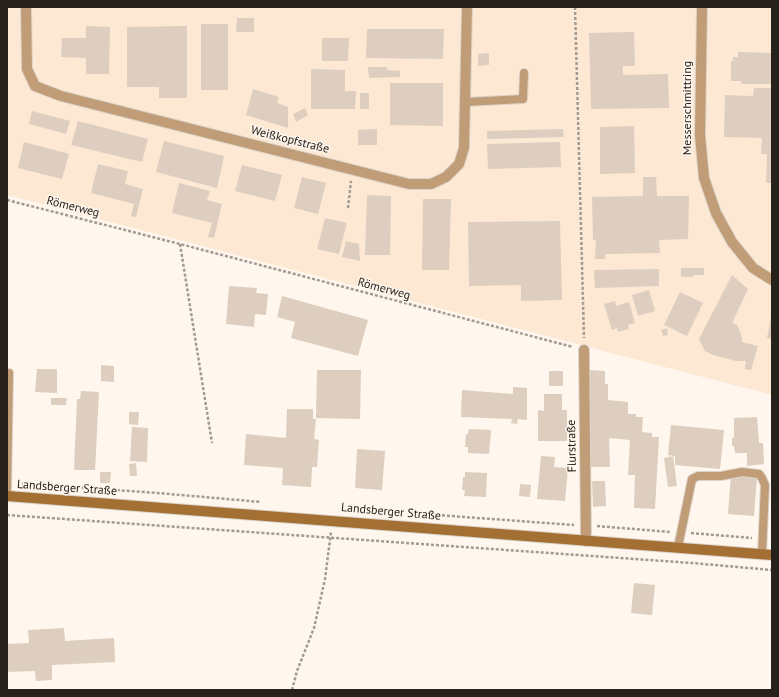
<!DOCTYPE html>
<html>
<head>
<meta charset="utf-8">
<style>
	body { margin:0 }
	#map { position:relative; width:779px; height:697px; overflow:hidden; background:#fff6ed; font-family:"PT Sans",sans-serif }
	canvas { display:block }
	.frame { position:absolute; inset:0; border:8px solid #26211b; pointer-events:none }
</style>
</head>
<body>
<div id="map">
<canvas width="779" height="697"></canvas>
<div class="frame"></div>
</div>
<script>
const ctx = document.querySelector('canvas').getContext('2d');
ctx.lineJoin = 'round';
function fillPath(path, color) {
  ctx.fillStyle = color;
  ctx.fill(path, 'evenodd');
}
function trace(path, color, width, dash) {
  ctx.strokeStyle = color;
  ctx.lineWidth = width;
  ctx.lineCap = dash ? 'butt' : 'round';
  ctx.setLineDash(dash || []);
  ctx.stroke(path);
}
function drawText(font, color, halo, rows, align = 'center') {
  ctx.font = font + ' "PT Sans",sans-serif';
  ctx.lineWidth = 3;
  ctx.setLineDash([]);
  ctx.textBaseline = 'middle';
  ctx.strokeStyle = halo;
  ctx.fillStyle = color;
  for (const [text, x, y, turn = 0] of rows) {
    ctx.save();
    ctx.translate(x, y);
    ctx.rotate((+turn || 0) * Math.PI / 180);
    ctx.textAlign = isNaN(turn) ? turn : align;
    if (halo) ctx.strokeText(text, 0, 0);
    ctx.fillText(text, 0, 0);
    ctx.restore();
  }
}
fillPath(new Path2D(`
	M7,7H772V395L7,195Z`), '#fde8d3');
fillPath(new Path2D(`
	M237,18H254V32H236Z
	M201,24H228V90H201Z
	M86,26L110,27L109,74H86V58L61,57L62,38H86Z
	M187,26V98H159V87H127V27Z
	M367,29H444L443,59L366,58Z
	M634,32L635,66H623V75L668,74L669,108L591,109L589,33Z
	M322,38H349L348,61H322Z
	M738,52L772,53V84H741V81H731V61H733V57H738Z
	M489,53V65L478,66V54Z
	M368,67H387V70L400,71V77L369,78Z
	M311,69L345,70V91H356L355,109H311Z
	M390,83H443V126L390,125Z
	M754,88H772V183H766L767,154H761L762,138L724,137L725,95L753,96Z
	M253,89L279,97L277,103L288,107V128L246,115Z
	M360,93H369V109H360Z
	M305,108L308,115L296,122L293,114Z
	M32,111L70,121L66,134L29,124Z
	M78,121L148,139L142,162L71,145Z
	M634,126L635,173L600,174V127Z
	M377,129V145H358V130Z
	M563,129L564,137L487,139V131Z
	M164,141L224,156L217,188L156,172Z
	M24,142L69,154L62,179L18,168Z
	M560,142L561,167L488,169L487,144Z
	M98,164L128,171L125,184L143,189L136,217L131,216L134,204L91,193Z
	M242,165L282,175L275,201L235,191Z
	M302,177L326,183L318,214L294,208Z
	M643,177H656L657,196H689L688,239L659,240L660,253L605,254V259H595L596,240H593L592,197L643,196Z
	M179,183L210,191L207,200L222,204L214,238L208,237L212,223L172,213Z
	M367,195L391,196L390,255H365Z
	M423,199H451L449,270H422Z
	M325,218L347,223L339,254L317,249Z
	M560,221L562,300L521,301V285L469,286L468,222Z
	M346,241L359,244L360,261L342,257Z
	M681,268H704V275H693V277H681Z
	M659,269V286L595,288L594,270Z
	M732,275L748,289L732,323L737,325L741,334L742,342L758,346L751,370L745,369L746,361H736L713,355L705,351L699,339Z
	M229,286L257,288L256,293L268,294L266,315L255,314L254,327L226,324Z
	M649,290L655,311L638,316L632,295Z
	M680,292L703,303L687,336L664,325Z
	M282,296L368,320L358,356L291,338L295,322L277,317Z
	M615,301L616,306L629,302L635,323L628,325L629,329L618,332L617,328L612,330L604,304Z
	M771,317H772V339L767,338Z
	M667,328L668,335L663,336L661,330Z
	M101,365L114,366V382L101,381Z
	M37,369H57V393L35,392Z
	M317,370H361L360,419L316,418Z
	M589,370L605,371V384H608V400L628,402V414H636V417H643L642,432L652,433V437H659L655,509L634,508L635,475H628L630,440L609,438L610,467H590Z
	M549,371H563V386H549Z
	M513,387L527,388V420L518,419L517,424L511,423L512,419L461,417L462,390L513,394Z
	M81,391L99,392L95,470H74L77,399H80Z
	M544,394H562V410H567V441H538V410L544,411Z
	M51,398H67L66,405H51Z
	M287,409H313V419H316L314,439L319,440L317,467H312L311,487L282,485L283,468L244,465L246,434L286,438Z
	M129,412H139L138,425L129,424Z
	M757,417L759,443H763L764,464L747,466V453H735L734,446H732V438H734V418Z
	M671,425L724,430L720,469L675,465V456L668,455Z
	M132,427L148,428L147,462L130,461Z
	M469,429L491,430L489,454L468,453V447H465L466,434H468Z
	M357,449L385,451L382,490L355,488Z
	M541,456L555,457L554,467L568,468L565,501L537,499Z
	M673,456L677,486L668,487L664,458Z
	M136,463L137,476H130L129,464Z
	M100,472H111L110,483H100Z
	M465,472L487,473L486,497L464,496L465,490H462L463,477H465Z
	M731,474L757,476L754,516L728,514Z
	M592,481H605L606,506L593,507Z
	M520,484L531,485L530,497L519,496Z
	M634,583L655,585L652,615L631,613Z
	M64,628L65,641L114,638L115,662L52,665V680L36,681L35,671L7,672V644L29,643L28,630Z`), '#ddcebf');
const lane = new Path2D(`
	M466,102L523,99L524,73
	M7,491L9,373
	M678,547L692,479L698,476H721L742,472L759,474L762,478L765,485L762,554`);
const street = new Path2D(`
	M26,7L27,69L35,86L61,96L409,184H431L446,177L459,164L464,148L467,7
	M702,7L700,135L704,178L716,213L732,242L753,268L772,280
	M584,350L586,541`);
const secondary = new Path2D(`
	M7,496L772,555`);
trace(lane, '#dcd4cb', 10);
trace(street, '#dcd4cb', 12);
trace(secondary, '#dcd4cb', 12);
trace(new Path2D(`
	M575,7L584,338
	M7,200L180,244L573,347
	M348,208L351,181
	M180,244L212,443
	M17,483L158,493L261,502
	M7,515L692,563L772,570
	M437,515L574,525
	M597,526L670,532
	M691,533L752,538
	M292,690L297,671L314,628L325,579L331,532`), '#a29b93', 2.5, [3, 2]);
trace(lane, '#c09c77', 8);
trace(street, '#c09c77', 10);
trace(secondary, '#a36f33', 10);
drawText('12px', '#26211b', '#fff6ed', [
	["Messerschmittring",688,108,-90],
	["Weißkopfstraße",290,140,14],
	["Römerweg",73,207,14],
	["Römerweg",384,289,15],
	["Flurstraße",572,446,-91],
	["Landsberger Straße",67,488,4],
	["Landsberger Straße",391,512,5]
]);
</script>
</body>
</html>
